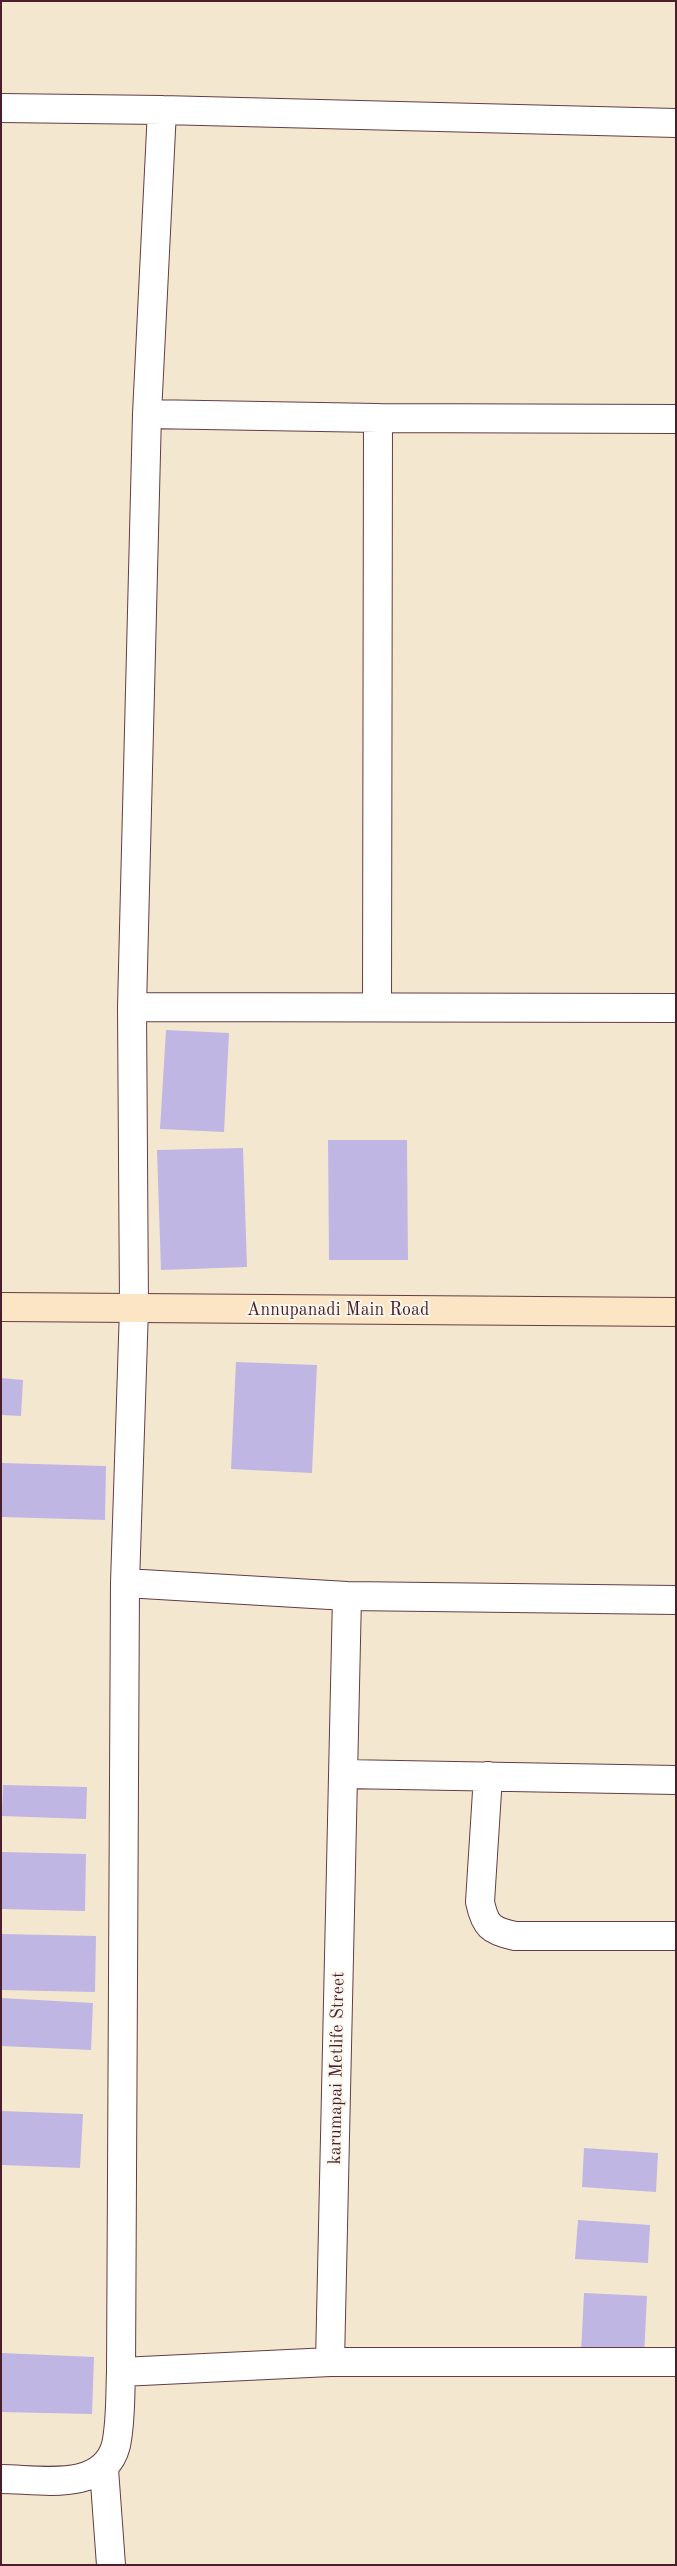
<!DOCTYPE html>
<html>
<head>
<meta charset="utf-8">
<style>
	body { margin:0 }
	#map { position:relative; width:677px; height:2566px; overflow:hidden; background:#f3e8cf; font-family:"Old Standard TT",serif }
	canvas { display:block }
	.frame { position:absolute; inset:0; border:2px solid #4a1f2b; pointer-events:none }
</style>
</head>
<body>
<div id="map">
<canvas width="677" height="2566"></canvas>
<div class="frame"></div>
</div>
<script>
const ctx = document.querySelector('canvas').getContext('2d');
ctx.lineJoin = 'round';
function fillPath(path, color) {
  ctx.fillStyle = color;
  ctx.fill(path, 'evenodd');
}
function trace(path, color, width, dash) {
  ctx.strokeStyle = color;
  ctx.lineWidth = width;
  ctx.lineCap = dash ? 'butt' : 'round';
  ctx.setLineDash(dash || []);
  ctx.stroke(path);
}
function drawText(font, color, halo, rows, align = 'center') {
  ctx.font = font + ' "Old Standard TT",serif';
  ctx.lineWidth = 4;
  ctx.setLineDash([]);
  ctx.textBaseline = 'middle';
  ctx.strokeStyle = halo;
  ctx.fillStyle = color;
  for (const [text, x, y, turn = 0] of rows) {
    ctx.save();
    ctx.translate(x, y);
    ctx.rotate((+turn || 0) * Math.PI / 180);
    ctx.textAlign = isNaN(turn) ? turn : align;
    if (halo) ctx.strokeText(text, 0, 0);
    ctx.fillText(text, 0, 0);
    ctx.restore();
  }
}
fillPath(new Path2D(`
	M166,1030L229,1033L224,1132L160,1129Z
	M328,1140H407L408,1260H329Z
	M243,1148L247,1267L161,1270L157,1150Z
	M236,1362L317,1365L312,1473L231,1469Z
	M1,1378L23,1380L21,1416L1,1415Z
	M1,1463L106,1466L105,1520L1,1517Z
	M3,1785L87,1787L86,1819L2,1816Z
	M1,1852L86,1854L85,1911L1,1909Z
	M1,1934L96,1936L95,1992L1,1990Z
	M1,1998L93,2003L91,2050L1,2046Z
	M1,2111L83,2114L80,2168L1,2165Z
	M584,2148L658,2153L656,2192L582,2187Z
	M578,2220L650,2225L648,2263L575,2259Z
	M584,2293L647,2296L644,2356L581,2353Z
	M1,2353L94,2357L92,2414L1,2412Z`), '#bfb6e3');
const street = new Path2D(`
	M1,108L162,110L676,123
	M147,414L378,418
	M377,1006L378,418L676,419
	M132,1007L676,1008
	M125,1583L347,1596L676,1600
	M344,1774L676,1780
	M488,1776L480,1902C485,1926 491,1931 515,1936H676
	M330,2362L347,1596
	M121,2372L125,1583L134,1308L132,1007L147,414L162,110
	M104,2469L111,2565
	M1,2479C39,2479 104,2493 116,2445C121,2422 120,2395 121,2372L330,2362H676`);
const secondary = new Path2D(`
	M1,1307L676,1312`);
trace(street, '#633d44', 30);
trace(secondary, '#633d44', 30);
trace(street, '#fff', 28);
trace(secondary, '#fce5c4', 28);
drawText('18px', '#4a1f2b', '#fbf7ec', [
	["Annupanadi Main Road",338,1310],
	["karumapai Metlife Street",337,2068,-89]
]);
</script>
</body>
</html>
